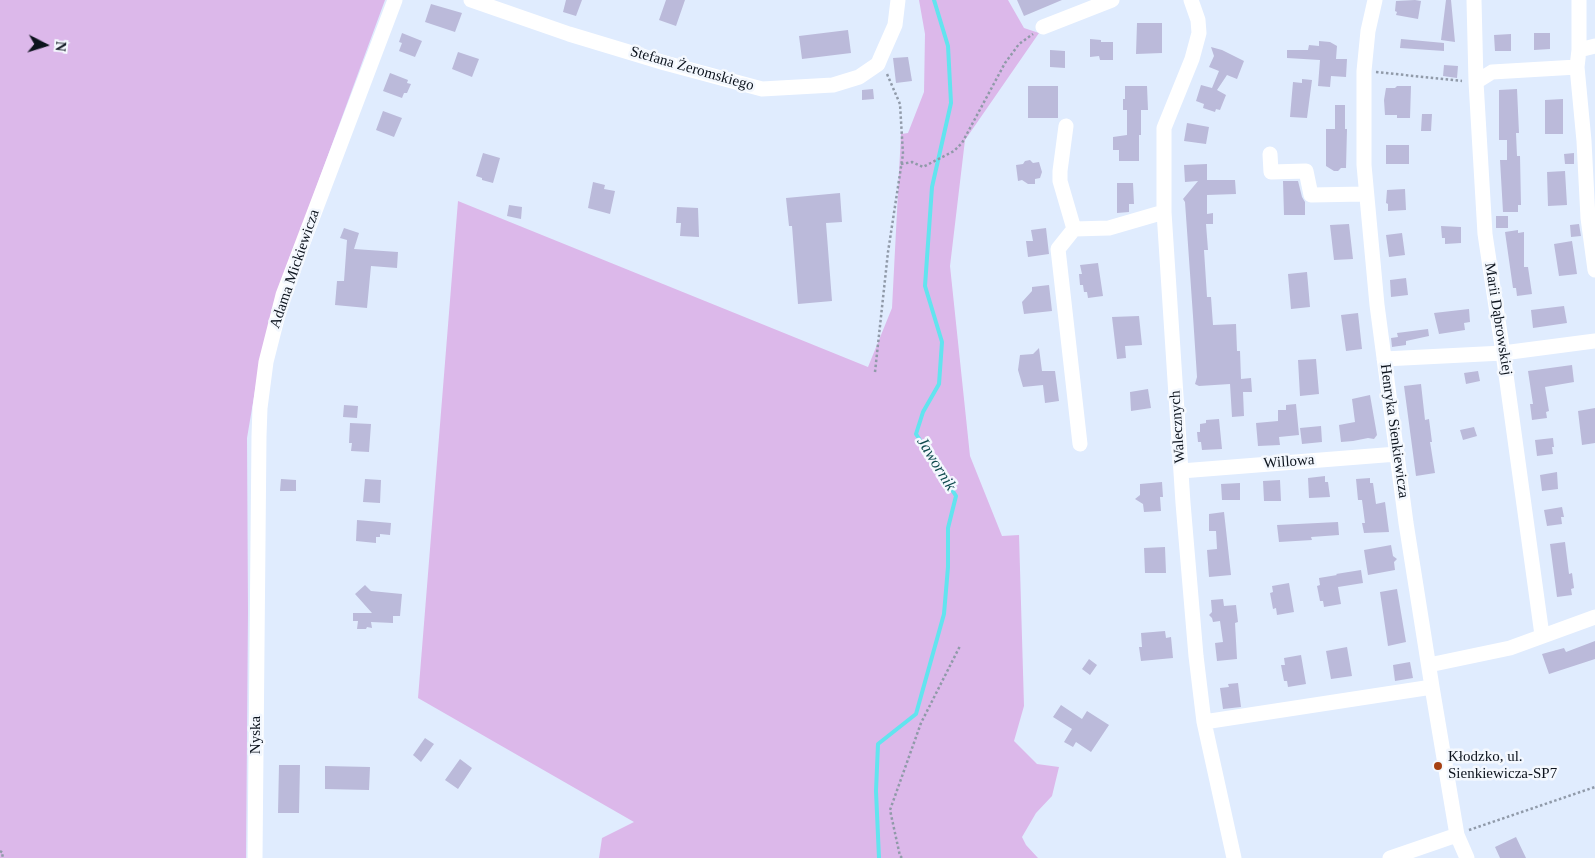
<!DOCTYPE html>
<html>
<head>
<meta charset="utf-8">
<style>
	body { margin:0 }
	#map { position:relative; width:1595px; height:858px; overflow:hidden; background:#e0ecfe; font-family:"Times New Roman",serif }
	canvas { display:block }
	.north { position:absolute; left:20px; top:20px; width:50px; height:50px; -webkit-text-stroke:4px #f4f8fe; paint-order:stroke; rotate:95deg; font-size:14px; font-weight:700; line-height:20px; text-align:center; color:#0c131d }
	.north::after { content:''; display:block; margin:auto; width:18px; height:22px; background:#0c131d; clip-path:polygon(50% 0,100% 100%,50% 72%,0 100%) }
</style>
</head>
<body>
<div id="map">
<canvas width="1595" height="858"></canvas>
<div class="north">N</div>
</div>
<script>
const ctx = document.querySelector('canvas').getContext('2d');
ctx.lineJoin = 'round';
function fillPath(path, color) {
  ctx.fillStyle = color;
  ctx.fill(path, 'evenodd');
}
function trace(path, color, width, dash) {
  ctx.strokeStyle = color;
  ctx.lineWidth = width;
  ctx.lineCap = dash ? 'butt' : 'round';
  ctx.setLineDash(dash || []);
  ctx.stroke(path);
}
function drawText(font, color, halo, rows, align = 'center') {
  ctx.font = font + ' "Times New Roman",serif';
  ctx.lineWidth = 5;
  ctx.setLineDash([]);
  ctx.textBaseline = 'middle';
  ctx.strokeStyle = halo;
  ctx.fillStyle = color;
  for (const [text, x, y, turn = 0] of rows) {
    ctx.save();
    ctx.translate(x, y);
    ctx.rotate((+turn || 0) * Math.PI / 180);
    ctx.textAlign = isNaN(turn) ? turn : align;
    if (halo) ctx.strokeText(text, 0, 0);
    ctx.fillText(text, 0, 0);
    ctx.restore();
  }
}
fillPath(new Path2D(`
	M0,0H385L277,294L260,361L247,438L248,612L246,858H0Z
	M919,0H1008L1024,28L1039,33L965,140L950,266L970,456L1002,536L1019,535L1024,706L1014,741L1037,764L1059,767L1052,796L1036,813L1022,837L1026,845L1038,858H599L602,838L634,822L418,698L458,201L868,367L892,308L901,134L908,133L924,92L925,34Z`), '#dcb8ea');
trace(new Path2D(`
	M879,858L876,791L878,744L916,714L944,614L948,567V528L956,496L916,434L923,412L939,384L942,342L925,286L932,187L951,103L948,46L934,0`), '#62e4ef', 4);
fillPath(new Path2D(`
	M566,0H582L576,16L563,12Z
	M666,0H685L676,26L659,20Z
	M1017,0H1062L1024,16Z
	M1415,0L1421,1L1418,19L1396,15L1397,12L1395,11L1396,1Z
	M1446,0H1451L1455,42L1441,40Z
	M431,4L462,13L455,32L425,22Z
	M1137,23H1162V53L1136,54Z
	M848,30L851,53L802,59L799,36Z
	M402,33L422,41L415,57L399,51L402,43L399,42Z
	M1534,33H1550V49L1534,50Z
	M1511,34V51H1495L1494,35Z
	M1090,39L1101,40V42H1113V60H1100L1099,56L1090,57Z
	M1401,39L1444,43V51L1400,48Z
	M1319,41L1330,42L1337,46L1336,59H1347L1346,77L1331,76L1330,87L1318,86L1320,60L1287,58V50H1308L1309,45L1319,46Z
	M1211,47L1222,50L1244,61L1237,79L1227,75L1217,90L1226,95L1220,110L1216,109L1215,112L1203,108L1204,104L1196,101L1201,85L1212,88L1219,71L1209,67L1214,56Z
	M1050,50L1065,51V68L1050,67Z
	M458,52L479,59L472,77L452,69Z
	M908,57L912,81L896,83L893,58Z
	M1444,65L1458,66L1457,78L1443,76Z
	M390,73L408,80L407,83L411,84L407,93H404L402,98L383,91Z
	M1302,79L1312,80L1307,118L1290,117L1293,82L1302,83Z
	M1028,86H1058V118H1028Z
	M1125,86H1147L1148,110H1141V135H1139V161H1119V150H1113V137L1127,135V110H1123V99H1125Z
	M1397,86H1411L1410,118H1397V115H1385L1384,100L1386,88H1395Z
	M873,89L874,99L862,100V90Z
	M1517,89L1519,133H1516L1517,156H1520L1521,205H1518V212H1503L1500,160H1507V140H1499V90Z
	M1563,99V134H1545V100Z
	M1335,105H1345V129H1347L1346,168H1341L1338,171H1334L1326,166V129H1335Z
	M383,111L402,118L394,137L376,130Z
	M1422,114H1432L1431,131H1421Z
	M1187,123L1209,127L1206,144L1184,141Z
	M1386,145H1409V164H1386Z
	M483,153L500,158L493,183L482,180V178L476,176Z
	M1574,153V164H1565L1564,154Z
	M1030,160L1033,163L1039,162L1042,172L1040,178L1035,179V184H1028L1022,180L1018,181L1016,165L1023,164L1025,161Z
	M1207,164V180H1235L1236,194L1207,195V214L1213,213V224H1206L1208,250H1204L1207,297H1211L1213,325L1236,324L1237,351H1240L1241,379L1251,378L1252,392H1243L1244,416L1232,417L1230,384L1199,386L1195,384L1197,377L1193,316L1185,202L1183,199L1198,181L1185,182L1184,165Z
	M1565,171L1567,205L1548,206L1547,172Z
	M1283,181H1298L1302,197L1305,202V215H1284Z
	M593,182L605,185L604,189L615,191L610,214L588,208Z
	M1117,183H1133L1134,204H1129V212L1117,213Z
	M1405,189L1406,210L1388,211V204L1386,203L1387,190Z
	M840,193L842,222L826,223L832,301L798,304L792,226H789L786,198Z
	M509,205L522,207L521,219L507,216Z
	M677,207L698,208L699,237L680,236L681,223H676Z
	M1496,216H1508V228H1496Z
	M1349,224L1353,259L1334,260L1330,225Z
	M1579,224L1581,236L1571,237L1570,225Z
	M1441,226L1461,227V243L1445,244V238H1442Z
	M344,228L359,233L354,249L398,252L397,268L371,266L367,308L335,305L337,281H344L347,240L340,238Z
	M1046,228L1049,254L1028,257L1026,241H1033L1031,230Z
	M1518,230V233L1524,232V267H1528L1532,294L1517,296L1516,288H1513L1505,232Z
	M1402,233L1405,255L1389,257L1386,235Z
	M1572,241L1577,274L1559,276L1554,244Z
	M1098,263L1103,296L1088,298L1087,292H1084L1083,285H1080L1079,274H1082L1080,265Z
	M1307,272L1310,307L1291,309L1288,274Z
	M1406,278L1408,295L1391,297L1390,280Z
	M1049,285L1052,311L1024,314L1022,302L1032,291V287Z
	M1564,306L1567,323L1533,328L1531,310Z
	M1469,309L1470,322L1464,323L1465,330L1439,334L1434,313Z
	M1358,313L1362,349L1346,351L1341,315Z
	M1139,316L1142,345L1125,346L1126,358L1117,359L1112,317Z
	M1428,329L1429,336L1406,341V345L1392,347L1391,338L1398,337L1397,333Z
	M1039,348L1042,371H1055L1059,401L1045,403L1043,385L1023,387L1018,370L1020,355L1033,354Z
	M1316,359L1319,394L1300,396L1298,360Z
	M1572,365L1574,382L1545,387L1549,411L1546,412L1547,418L1532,420L1530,404H1533L1528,371Z
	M1478,371L1480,381L1466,384L1464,373Z
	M1421,384L1425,420L1429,419L1432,442H1430L1435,473L1416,476L1404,386Z
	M1148,389L1151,408L1131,411L1130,392Z
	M1370,395L1377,435L1374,439L1368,438L1353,441L1341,442L1339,425L1355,422L1352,399Z
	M1296,404L1299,435L1279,437L1280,445L1258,446L1256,423L1278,421V410H1286V405Z
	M344,405L358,406L357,418L343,417Z
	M1595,408V443L1582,445L1578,411Z
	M1219,419L1222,449L1202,450L1201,442H1198L1197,432H1200V424L1206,423V420Z
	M350,423L371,424L369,452L351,451L352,443H349Z
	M1321,426L1322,442L1302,444L1300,428Z
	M1474,427L1477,436L1463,440L1460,430Z
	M1553,438L1554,447H1552L1553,454L1537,456L1535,440Z
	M1557,472L1558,489L1542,491L1540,475Z
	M1325,476V482H1328L1330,497L1309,498L1308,478Z
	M1370,478V483H1373L1376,504L1385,502L1389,532L1364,533L1362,523H1365L1362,500H1358L1356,479Z
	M281,479L296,480V491H280Z
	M365,479L381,480L380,503L363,502Z
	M1280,480L1281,501H1264L1263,481Z
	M1162,482L1163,497H1160L1161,511L1144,512L1143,504L1135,499L1140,495V484Z
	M1240,483V500H1222L1221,484Z
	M1562,507L1564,517H1561L1562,524L1547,526L1544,510Z
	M1224,512L1231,575L1209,577L1207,550L1217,549L1216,531H1209V514Z
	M357,520L391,523L390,535L380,534V537H376V543L356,541Z
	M1338,522L1339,535L1311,537L1312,540L1279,542L1277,525Z
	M1565,542L1569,574L1572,573L1574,588L1571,589L1572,595L1557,597L1550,544Z
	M1391,545L1393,556L1397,559L1394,562L1395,570L1368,575L1364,550Z
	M1165,547L1166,573H1145L1144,548Z
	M1361,570L1363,583L1338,587L1341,604L1324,607L1323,601H1320L1317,586L1320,585L1319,578L1337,575L1336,574Z
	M1289,583L1294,612L1277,615L1276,608L1273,609L1270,593L1273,592L1272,586Z
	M365,585L371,591L402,594L400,616H393V623L371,622L372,628L367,627L366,629H357L358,621H353V613H372L355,594Z
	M1397,589L1406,642L1388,646L1380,592Z
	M1223,599L1224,606L1236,605L1238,622L1235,623L1237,659L1217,661L1215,643L1223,642L1220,621L1213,622L1212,618L1209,615L1212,612L1211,600Z
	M1165,631L1166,638L1171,637L1173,658L1141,661L1139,647H1142L1141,633Z
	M1595,641V659L1549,674L1542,654L1564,648L1566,652Z
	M1347,647L1352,676L1331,679L1326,651Z
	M1301,655L1306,684L1288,687L1287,681H1284L1281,665H1285L1284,658Z
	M1089,659L1097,665L1090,675L1082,669Z
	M1410,662L1413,678L1395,681L1393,665Z
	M1238,683L1241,707L1223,709L1220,688L1229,687L1228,684Z
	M1061,705L1082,719L1087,711L1109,725L1091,752L1076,742L1073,747L1064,742L1072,729L1053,717Z
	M425,738L434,744L421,762L413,755Z
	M460,759L472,768L458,789L445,780Z
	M279,765H300L299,813H278Z
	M325,766L370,767L369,790L325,789Z
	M1516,837L1526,858H1500L1495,847Z`), '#bbbada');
trace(new Path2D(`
	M1376,72L1462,81
	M901,164L912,162L923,167L954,151L962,143L1005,63L1019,44L1033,34
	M875,372L888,252L903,154L900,104L887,74
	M1469,830L1595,787
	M0,851L3,853L2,858
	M902,858L900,856L890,810L921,723L960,646`), '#909aa9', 2.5, [2.5, 2.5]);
trace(new Path2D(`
	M471,0L569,34L665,63L762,89L833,85L859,77L878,64L880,59L895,25L898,0
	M1191,0L1198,20L1199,33L1192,59L1164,128V212L1183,503L1196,656L1204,722L1234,858
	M1375,0L1368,31L1364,71V165L1377,305L1406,523L1432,687L1457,835L1467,858
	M1474,0L1476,82L1485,234L1503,353L1542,635
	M1579,0V50L1577,67L1584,141L1588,218L1595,270
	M1043,27L1112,0
	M1579,50L1595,46
	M1476,82L1492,72L1577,67
	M1066,126L1060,171V181L1074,229
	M1270,154L1271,172L1306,171L1311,195L1365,194
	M1384,359L1503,353L1595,341
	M1080,444L1058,249L1074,229L1109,228L1164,212
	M1181,471L1397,454
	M1429,665L1510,648L1595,617
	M1204,722L1432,687
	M255,858L259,436L260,408L266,362L283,295L395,0
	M1390,858L1457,835`), '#fff', 15);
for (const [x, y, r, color] of [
	[1438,766,5,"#a64113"]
]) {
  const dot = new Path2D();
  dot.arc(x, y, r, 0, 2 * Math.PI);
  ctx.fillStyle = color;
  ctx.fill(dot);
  trace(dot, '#f4f8fe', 2);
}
drawText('15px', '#0c131d', '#f4f8fe', [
	["Stefana Żeromskiego",692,69,16],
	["Adama Mickiewicza",295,269,-71],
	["Marii Dąbrowskiej",1498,319,81],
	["Walecznych",1178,427,-94],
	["Henryka Sienkiewicza",1394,431,82],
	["Willowa",1289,462,-4],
	["Nyska",256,735,-90]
]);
drawText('15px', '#0c131d', '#f4f8fe', [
	["Kłodzko, ul.",1448,757],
	["Sienkiewicza-SP7",1448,774]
], 'left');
drawText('italic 16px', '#0d494d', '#f4f8fe', [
	["Jawornik",936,464,58]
]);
</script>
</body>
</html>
